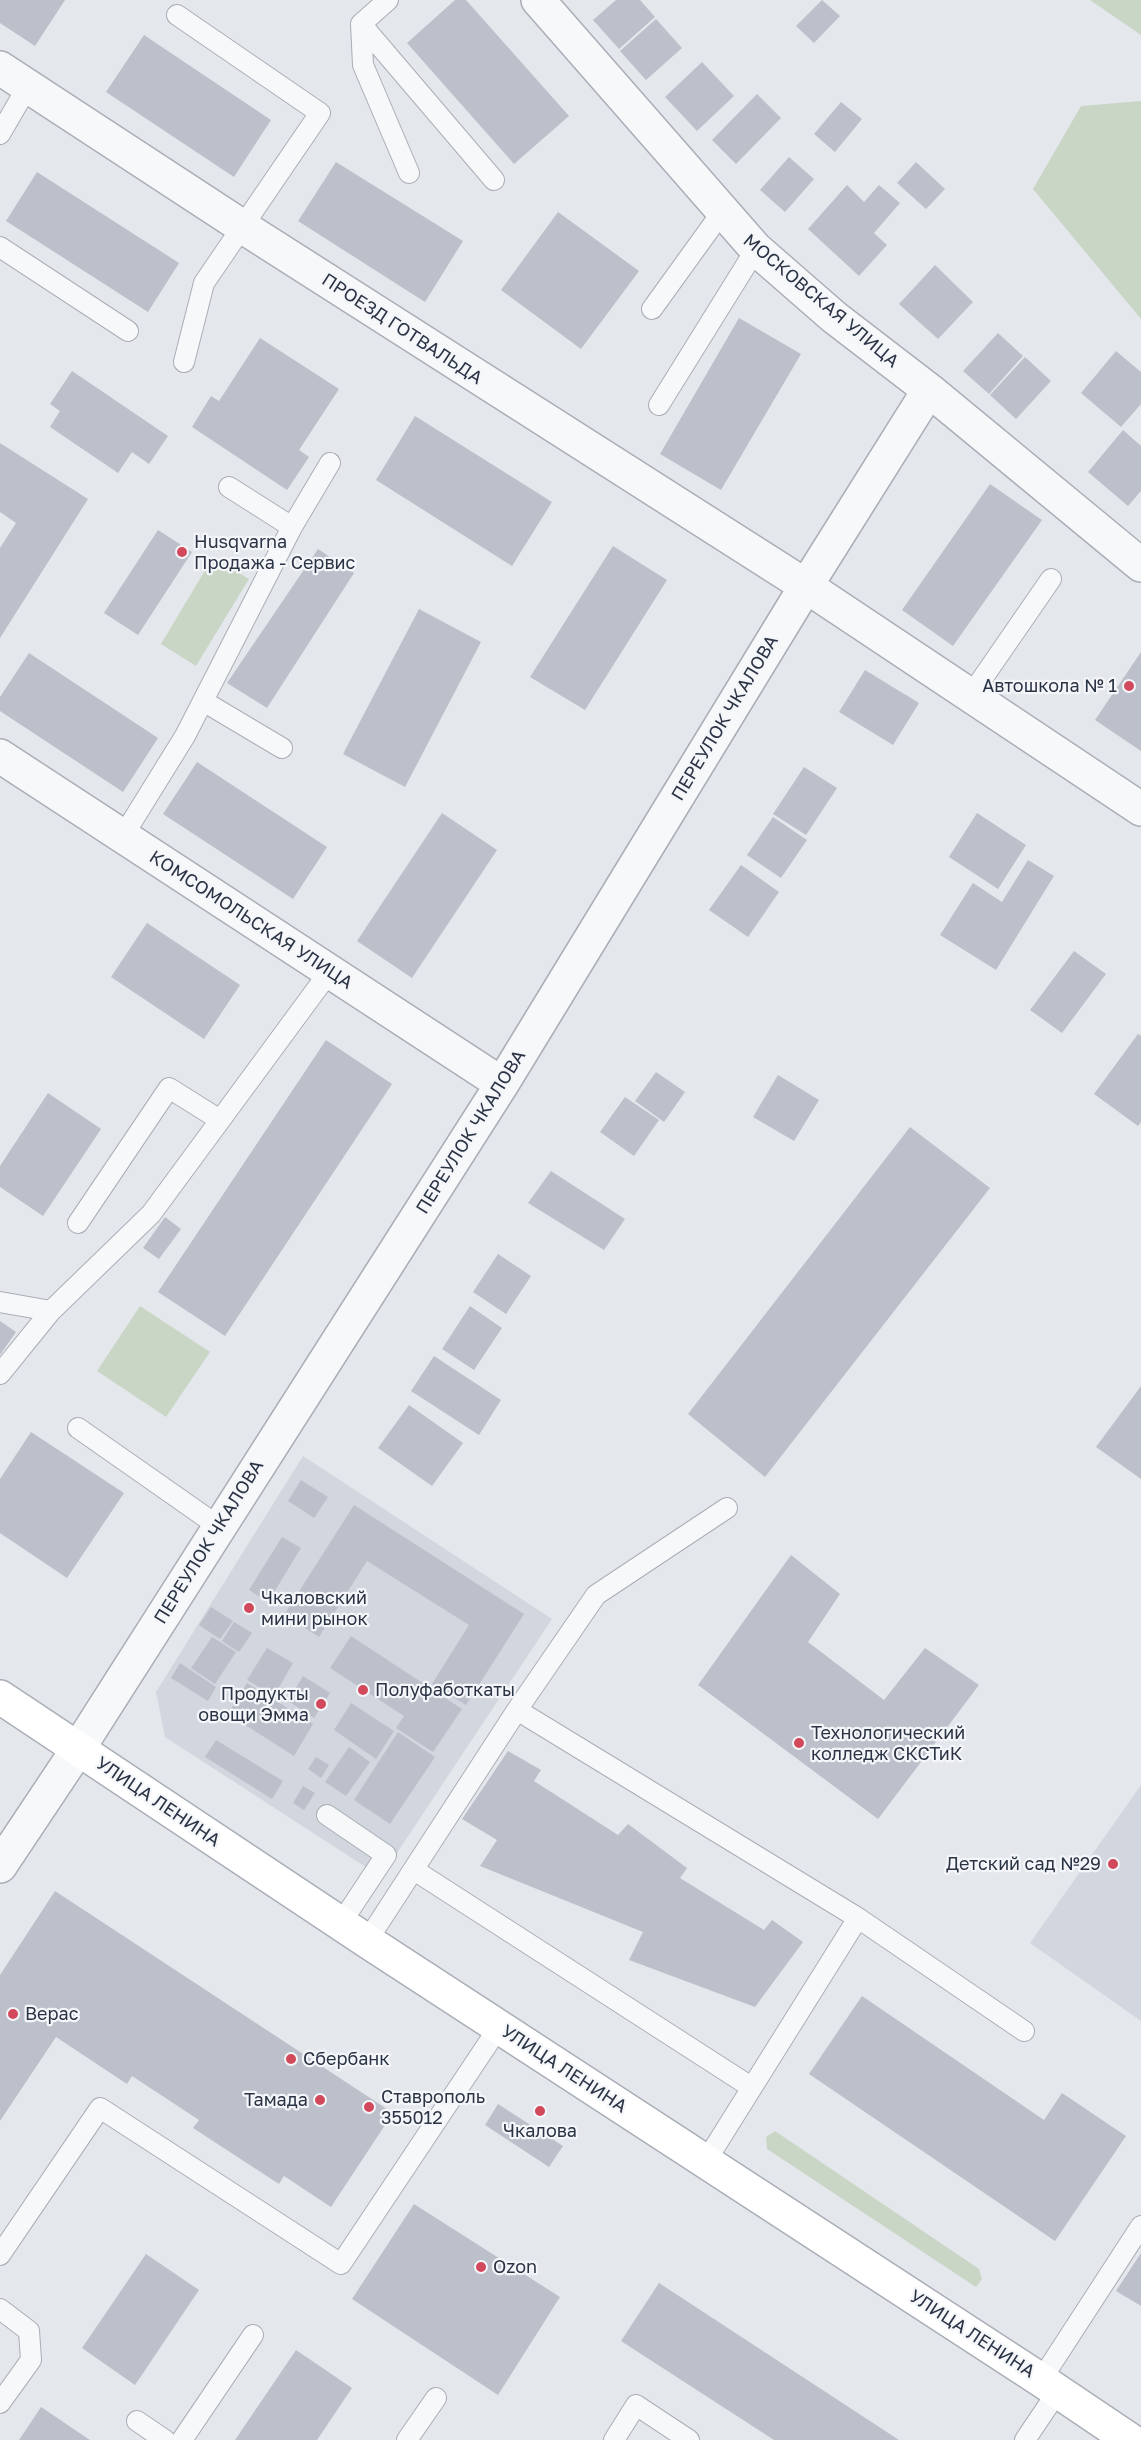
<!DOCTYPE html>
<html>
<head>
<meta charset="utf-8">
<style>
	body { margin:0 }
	canvas { display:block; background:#e4e7ec }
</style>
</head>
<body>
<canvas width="1141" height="2440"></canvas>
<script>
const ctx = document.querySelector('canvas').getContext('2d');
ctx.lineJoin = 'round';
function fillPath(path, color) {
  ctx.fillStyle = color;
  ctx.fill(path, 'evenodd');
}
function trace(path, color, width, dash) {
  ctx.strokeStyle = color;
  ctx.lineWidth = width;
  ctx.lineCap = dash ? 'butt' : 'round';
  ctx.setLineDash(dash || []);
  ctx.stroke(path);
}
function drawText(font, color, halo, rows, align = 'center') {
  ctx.font = font + ' "Golos Text",sans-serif';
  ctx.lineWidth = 4.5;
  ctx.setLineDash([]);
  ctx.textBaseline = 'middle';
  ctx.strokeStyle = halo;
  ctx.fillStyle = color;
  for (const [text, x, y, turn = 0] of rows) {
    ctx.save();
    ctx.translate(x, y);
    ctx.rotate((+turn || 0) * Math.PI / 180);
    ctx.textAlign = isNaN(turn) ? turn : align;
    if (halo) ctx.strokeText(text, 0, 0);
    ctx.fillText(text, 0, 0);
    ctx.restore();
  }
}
fillPath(new Path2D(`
	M303,1456L552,1619L381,1877L165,1737L156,1692Z
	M1141,1785V2021L1030,1943Z`), '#d2d6de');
fillPath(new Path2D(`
	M1090,0H1141V35Z
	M1141,101V319L1033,189L1081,106Z
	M213,557L249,579L196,666L161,644Z
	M140,1306L210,1352L166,1417L97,1371Z
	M775,2131L979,2269L982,2279L976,2287L767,2149L766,2137Z`), '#c9d6c5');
fillPath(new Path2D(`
	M0,0H65L35,46L0,23Z
	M455,0H466L569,116L514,164L407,43Z
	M616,0H640L655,17L619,49L593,20Z
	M822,0L840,16L814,43L796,26Z
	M656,19L682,48L646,80L620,51Z
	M144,35L271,120L234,177L106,92Z
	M702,62L734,96L697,131L665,97Z
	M757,94L781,118L736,164L712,140Z
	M841,102L862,119L835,152L814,134Z
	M789,157L814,179L785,212L760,190Z
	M336,162L463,241L425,302L298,221Z
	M916,162L945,189L926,209L897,183Z
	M37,172L179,263L148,312L6,221Z
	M847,185L864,202L879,185L900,203L874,233L887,245L859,276L808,229Z
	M558,212L639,271L581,349L501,290Z
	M935,265L973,302L938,339L899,304Z
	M739,318L801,354L721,490L660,454Z
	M998,333L1023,356L989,394L963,371Z
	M260,338L339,389L299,450L309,457L287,490L192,427L211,396L219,401Z
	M1116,351L1141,372V404L1121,427L1081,393Z
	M1025,357L1051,381L1016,419L990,395Z
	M72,371L168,436L149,464L132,452L118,473L50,427L60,411L50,404Z
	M415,416L552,502L512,566L376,480Z
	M1123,430L1141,446V491L1128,506L1088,472Z
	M0,443L88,499L0,638V548L16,523L0,512Z
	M990,484L1042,520L953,646L902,610Z
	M158,530L192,552L138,635L104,613Z
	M613,546L667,580L585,710L530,677Z
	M318,549L354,573L267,708L227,683Z
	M419,609L481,642L405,787L343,754Z
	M1141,652V751L1095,720Z
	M29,653L158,738L123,792L0,711V697Z
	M865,670L919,703L893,745L839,712Z
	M197,762L327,847L293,899L163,814Z
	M804,767L837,788L806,835L773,814Z
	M442,813L497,850L412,978L357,941Z
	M977,813L1026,845L998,889L949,857Z
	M773,817L807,840L781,878L747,855Z
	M1028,860L1054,876L996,970L940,935L973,883L1002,902Z
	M741,865L779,892L748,937L709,910Z
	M147,923L240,985L204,1039L111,977Z
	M1074,951L1106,974L1062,1033L1030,1010Z
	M1138,1034L1141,1036V1122L1138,1126L1094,1094Z
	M326,1040L392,1084L225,1336L158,1292Z
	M656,1072L685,1092L664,1122L635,1101Z
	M778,1075L819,1100L794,1141L753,1117Z
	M48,1093L101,1129L43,1216L0,1187V1166Z
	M625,1097L659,1120L634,1156L600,1132Z
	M910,1127L990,1188L765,1477L688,1414Z
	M551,1171L625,1219L604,1250L528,1203Z
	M165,1217L181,1229L159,1259L143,1248Z
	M498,1254L531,1276L506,1314L473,1292Z
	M470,1306L502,1328L474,1370L442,1349Z
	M0,1321L16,1332L0,1355Z
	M434,1356L501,1400L479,1435L411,1391Z
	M1141,1386V1479L1096,1447Z
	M409,1405L463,1443L432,1486L378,1448Z
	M31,1432L124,1493L67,1578L0,1533V1479Z
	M301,1480L328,1497L314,1518L288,1501Z
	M354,1505L524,1614L466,1705L432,1684L469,1625L367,1561L319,1637L284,1615Z
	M282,1537L301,1548L268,1602L249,1590Z
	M791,1555L840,1594L808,1642L884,1700L925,1648L979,1685L878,1819L698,1685Z
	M211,1607L233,1621L220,1639L199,1625Z
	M234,1622L252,1633L239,1652L222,1641Z
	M351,1636L462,1709L433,1752L396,1728L404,1716L330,1668Z
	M212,1637L236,1652L215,1684L191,1668Z
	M267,1648L293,1663L274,1696L247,1680Z
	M180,1663L216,1687L208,1701L171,1678Z
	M303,1676L330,1693L314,1718L288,1701Z
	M247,1683L313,1724L294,1756L228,1714Z
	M351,1703L394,1731L376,1759L334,1730Z
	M398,1732L435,1757L390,1824L354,1800Z
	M216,1740L283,1781L272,1799L205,1757Z
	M349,1747L370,1762L346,1796L325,1782Z
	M508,1751L541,1770L534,1781L618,1835L628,1824L687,1868L680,1878L764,1930L772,1920L803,1942L755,2007L629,1960L643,1932L480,1866L497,1840L462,1819Z
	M316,1757L329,1765L321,1778L308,1769Z
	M303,1786L315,1793L304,1810L293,1803Z
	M55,1891L393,2113L331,2207L284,2176L279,2184L193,2128L199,2120L132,2076L127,2084L56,2037L0,2121V1975Z
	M862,1996L1044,2120L1062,2093L1126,2136L1055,2241L809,2074Z
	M498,2104L563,2146L549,2167L485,2125Z
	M414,2204L560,2297L498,2395L352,2299Z
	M1141,2253V2306L1116,2291Z
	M146,2254L199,2290L135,2385L82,2348Z
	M659,2283L899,2440H774L621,2341Z
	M296,2350L352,2388L317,2440H235Z
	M41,2407L90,2440H19Z`), '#bbc0ca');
const service = new Path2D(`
	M388,0L361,24L494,180
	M177,15L320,113L204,283L184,362
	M361,24L363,65L409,173
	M0,134L28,86
	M0,247L128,331
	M652,309L722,212
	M659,405L756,249
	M229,487L292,527
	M971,695L1051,579
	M203,701L282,748
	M123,836L185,736L292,527L330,463
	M78,1223L169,1088L220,1120
	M0,1302L51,1311
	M0,1374L51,1311L151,1214L330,971
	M78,1428L218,1526
	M517,1710L858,1918L706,2161
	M327,1815L386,1855L341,1923
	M414,1870L751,2087
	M858,1918L1024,2031
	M367,1941L517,1710L596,1595L727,1508
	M0,2255L100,2108L341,2264L499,2027
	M0,2309L29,2331L31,2360L0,2403
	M1041,2380L1141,2226
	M137,2421L165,2440
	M182,2440L253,2335
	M407,2440L436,2398
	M614,2440L636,2405L689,2440
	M1025,2440L1058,2391`);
const minor = new Path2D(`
	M538,0L756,249L834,317L929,390L1141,565
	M0,68L243,227L806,586L1141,809
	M0,756L502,1084
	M0,1866L78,1749L502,1084L806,586L929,390`);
const secondary = new Path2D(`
	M0,1697L367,1941L1041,2380L1130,2440`);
trace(service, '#a9aeb7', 22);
trace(minor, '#a9aeb7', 36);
trace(secondary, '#a9aeb7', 36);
trace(service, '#f7f8fa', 20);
trace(minor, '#f7f8fa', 33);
trace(secondary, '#fff', 33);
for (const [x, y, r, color] of [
	[182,552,6,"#d1495b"],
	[1129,686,6,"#d1495b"],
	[249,1608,6,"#d1495b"],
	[363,1690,6,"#d1495b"],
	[321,1704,6,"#d1495b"],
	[799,1743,6,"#d1495b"],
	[1113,1864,6,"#d1495b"],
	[13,2014,6,"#d1495b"],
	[291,2059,6,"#d1495b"],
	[320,2100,6,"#d1495b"],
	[369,2107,6,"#d1495b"],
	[540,2111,6,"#d1495b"],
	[481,2267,6,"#d1495b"]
]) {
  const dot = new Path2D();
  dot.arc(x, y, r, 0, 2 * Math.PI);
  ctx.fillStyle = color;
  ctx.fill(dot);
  trace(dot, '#f4f6f9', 2);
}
drawText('18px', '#2b3445', '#f4f6f9', [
	["МОСКОВСКАЯ УЛИЦА",821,301,40],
	["ПРОЕЗД ГОТВАЛЬДА",402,329,33],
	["ПЕРЕУЛОК ЧКАЛОВА",725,718,-59],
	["КОМСОМОЛЬСКАЯ УЛИЦА",251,920,33],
	["ПЕРЕУЛОК ЧКАЛОВА",471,1132,-58],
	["ПЕРЕУЛОК ЧКАЛОВА",209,1542,-58],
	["УЛИЦА ЛЕНИНА",158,1802,34],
	["УЛИЦА ЛЕНИНА",564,2069,33],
	["УЛИЦА ЛЕНИНА",972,2334,33]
]);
drawText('18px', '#2b3445', '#f4f6f9', [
	["Husqvarna",194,542],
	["Продажа - Сервис",194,563],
	["Автошкола № 1",1117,686,"right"],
	["Чкаловский",261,1598],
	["мини рынок",261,1619],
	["Полуфаботкаты",375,1690],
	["Продукты",309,1694,"right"],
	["овощи Эмма",309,1715,"right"],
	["Технологический",811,1733],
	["колледж СКСТиК",811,1754],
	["Детский сад №29",1101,1864,"right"],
	["Верас",25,2014],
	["Сбербанк",303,2059],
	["Ставрополь",381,2097],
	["355012",381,2118],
	["Тамада",308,2100,"right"],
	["Чкалова",540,2131,"center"],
	["Ozon",493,2267]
], 'left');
</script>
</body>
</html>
